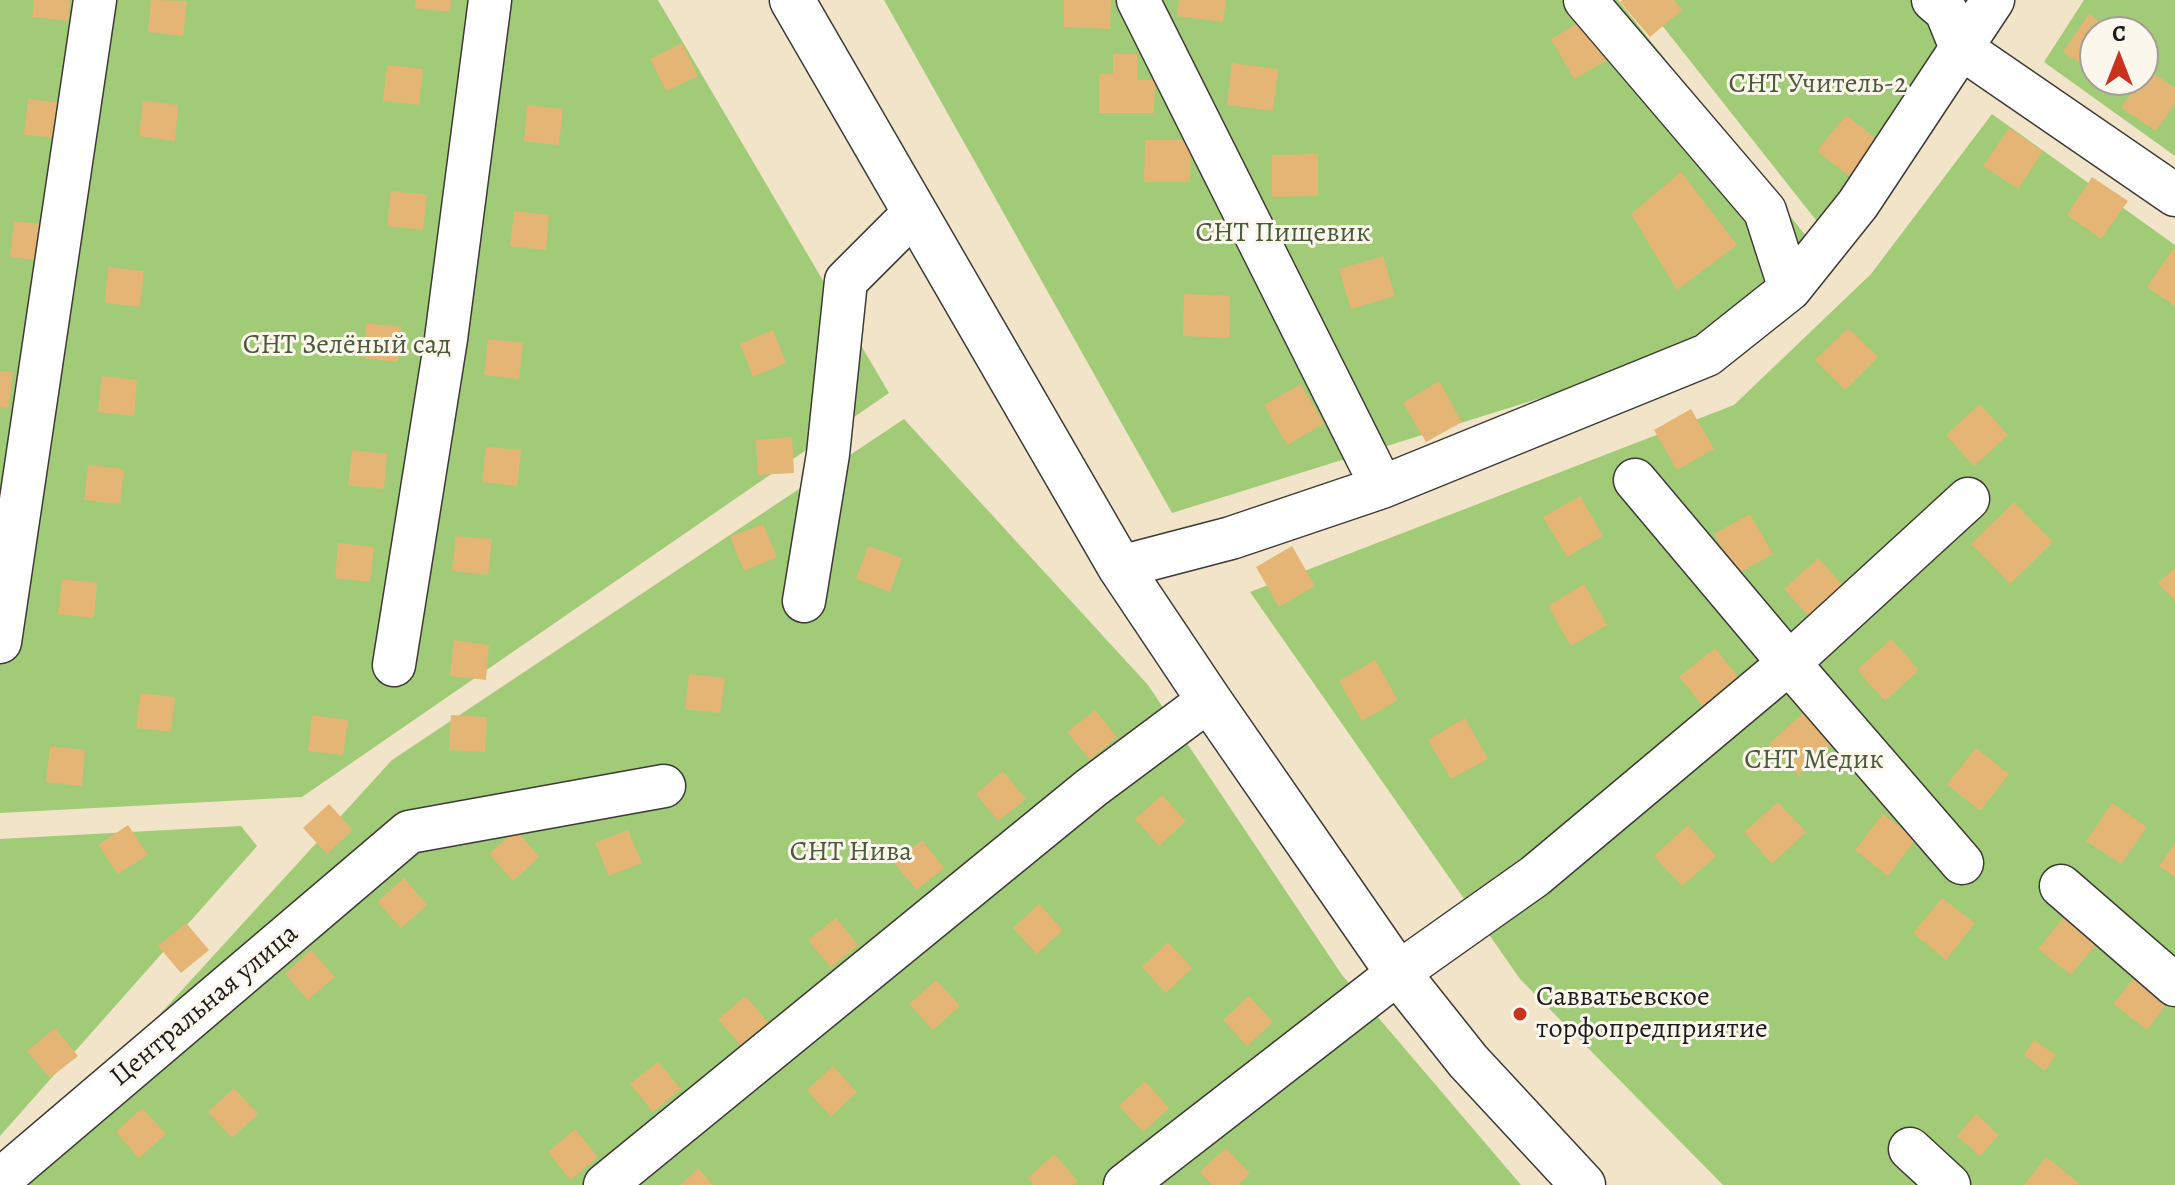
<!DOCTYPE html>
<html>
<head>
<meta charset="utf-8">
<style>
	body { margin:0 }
	#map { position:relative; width:2175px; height:1185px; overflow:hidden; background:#f2e4c8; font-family:Alegreya,serif }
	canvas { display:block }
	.north { position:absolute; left:2079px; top:16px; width:80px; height:80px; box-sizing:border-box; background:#fbf7ec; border:2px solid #a29f99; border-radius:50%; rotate:0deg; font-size:22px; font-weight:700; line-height:32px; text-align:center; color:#1c1c1c }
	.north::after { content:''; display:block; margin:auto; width:28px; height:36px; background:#c8321e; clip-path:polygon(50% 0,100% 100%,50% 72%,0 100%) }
</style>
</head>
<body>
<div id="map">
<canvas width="2175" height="1185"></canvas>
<div class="north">С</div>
</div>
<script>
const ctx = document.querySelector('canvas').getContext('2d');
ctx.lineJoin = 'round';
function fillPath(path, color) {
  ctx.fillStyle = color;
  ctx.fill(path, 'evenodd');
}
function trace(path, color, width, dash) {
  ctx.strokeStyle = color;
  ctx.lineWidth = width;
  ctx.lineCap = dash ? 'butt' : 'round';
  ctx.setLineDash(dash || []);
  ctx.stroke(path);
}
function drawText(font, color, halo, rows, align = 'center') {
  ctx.font = font + ' Alegreya,serif';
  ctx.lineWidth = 6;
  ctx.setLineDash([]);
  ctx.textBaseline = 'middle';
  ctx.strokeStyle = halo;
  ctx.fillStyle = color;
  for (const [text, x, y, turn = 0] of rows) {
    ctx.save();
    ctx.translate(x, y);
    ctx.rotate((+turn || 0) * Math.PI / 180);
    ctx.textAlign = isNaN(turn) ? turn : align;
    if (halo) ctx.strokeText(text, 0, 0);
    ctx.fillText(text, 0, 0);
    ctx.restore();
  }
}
fillPath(new Path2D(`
	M0,0H658L889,393L302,797L0,813Z
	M884,0H1618L1810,241L1730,339L1172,513Z
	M1642,0H1970L1827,234Z
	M2084,0H2175V156L2044,62ZM2095,32H2143V80H2095Z
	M1992,114L2175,245V1185H1723L1520,979L1250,592L1734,405L1871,274Z
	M904,419L1148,685L1342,975L1521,1185H4L392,760Z
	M241,826L257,846L0,1136V839Z`), '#a1cb77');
fillPath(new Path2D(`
	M34,0H70L68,21L32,17Z
	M151,0L187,1L183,36L148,32Z
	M416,0H451L450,12L415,8Z
	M1064,0H1111L1110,29L1064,27Z
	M1179,0H1226L1223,22L1177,16Z
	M1622,0H1674L1682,10L1650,37L1620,2Z
	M2089,14L2116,32H2095V73L2063,52Z
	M1588,17L1611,58L1574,79L1551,39Z
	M682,43L698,76L666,91L650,59Z
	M1113,54H1137V80H1155L1154,113H1099V74H1113Z
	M1232,63L1278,69L1273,111L1227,105Z
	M387,65L423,69L419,105L383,101Z
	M2147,69L2175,88V103L2156,131L2121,108L2140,80H2143Z
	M28,99L64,103L60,138L24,135Z
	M143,101L178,105L175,141L139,136Z
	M527,105L563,109L559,145L524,141Z
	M1846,115L1879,141L1850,177L1817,151Z
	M2009,128L2043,151L2018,189L1983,166Z
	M1145,140H1191L1190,182H1144Z
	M1318,154V196L1272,197V155Z
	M1681,172L1737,245L1677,290L1631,214Z
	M2092,177L2128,201L2101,239L2067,215Z
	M391,191L427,195L423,230L387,226Z
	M514,211L549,215L546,250L510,246Z
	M14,221L49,225L45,261L10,257Z
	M2173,249L2175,250V306L2147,287Z
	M1383,256L1395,296L1351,309L1339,269Z
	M108,267L144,271L140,307L105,303Z
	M1184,294L1230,296L1229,338L1183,336Z
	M366,323L402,327L398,362L363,358Z
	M1848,328L1878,357L1845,390L1815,360Z
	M773,330L786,363L753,377L740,344Z
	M488,339L523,343L519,379L484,375Z
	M0,371L13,372L8,408L0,407Z
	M102,376L137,380L134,416L98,412Z
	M1439,381L1462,422L1426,442L1403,403Z
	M1301,384L1324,424L1287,445L1264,405Z
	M1980,404L2008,435L1974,466L1946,435Z
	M1691,409L1714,449L1677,470L1654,430Z
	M792,437L794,473L758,475L756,440Z
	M486,447L521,450L517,486L482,482Z
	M352,450L387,454L384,489L348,485Z
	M88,465L124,469L120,504L84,500Z
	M1580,496L1603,536L1567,557L1543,517Z
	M2014,502L2053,542L2010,584L1971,544Z
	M1750,514L1773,554L1737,574L1714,534Z
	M763,524L777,557L744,571L730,537Z
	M456,536L492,539L488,575L452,571Z
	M338,543L374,547L370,582L335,578Z
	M868,546L902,558L890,592L856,579Z
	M1292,546L1315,586L1279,607L1256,567Z
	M1818,558L1846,589L1812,620L1784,589Z
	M2175,568V601L2158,583Z
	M62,579L97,583L94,618L58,614Z
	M1584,584L1607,625L1571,646L1548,606Z
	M1891,639L1919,670L1885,701L1857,670Z
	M454,640L489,645L486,680L450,676Z
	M1715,648L1741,680L1706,710L1679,677Z
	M1375,660L1398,700L1362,721L1339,681Z
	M689,674L725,678L720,713L685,709Z
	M140,693L175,697L171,732L136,728Z
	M1095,710L1117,737L1090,760L1067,732Z
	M1803,713L1832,744L1798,775L1769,744Z
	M312,715L348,720L343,755L308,751Z
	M451,715L487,717L485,752L449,750Z
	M1465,718L1488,759L1451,779L1428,740Z
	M50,746L85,750L82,786L46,782Z
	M1976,748L2009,774L1980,811L1947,784Z
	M1003,771L1026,799L998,821L976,794Z
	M1162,795L1186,821L1159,846L1135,819Z
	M1778,802L1806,832L1772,864L1744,832Z
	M2112,803L2147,827L2121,864L2086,841Z
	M329,804L353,830L327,854L303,828Z
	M1883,814L1916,839L1888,876L1855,850Z
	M128,825L148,855L118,874L98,845Z
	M1688,825L1716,856L1682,886L1654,856Z
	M516,830L539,857L513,881L489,854Z
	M628,830L642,863L609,876L595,843Z
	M922,840L944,868L917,890L894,863Z
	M2175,843V877L2159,866Z
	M404,878L427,905L401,928L377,902Z
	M1942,898L1975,923L1946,960L1913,933Z
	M1039,904L1063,930L1037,954L1013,928Z
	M2067,913L2100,939L2071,975L2038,949Z
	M836,918L858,945L831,968L808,940Z
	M186,923L209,950L181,973L158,946Z
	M1168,942L1192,968L1166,993L1142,967Z
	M311,950L335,977L308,1000L285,974Z
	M2142,968L2175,993L2147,1030L2113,1004Z
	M936,980L960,1006L933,1030L909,1004Z
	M746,996L769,1024L741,1046L718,1019Z
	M1249,996L1273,1022L1247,1046L1223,1020Z
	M55,1028L78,1056L50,1078L27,1051Z
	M2034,1040L2056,1055L2045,1071L2024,1055Z
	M658,1062L681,1089L653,1112L630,1084Z
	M833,1066L857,1092L831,1117L807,1090Z
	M1145,1081L1169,1108L1143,1132L1119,1106Z
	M234,1088L258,1114L232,1138L208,1112Z
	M142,1108L166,1134L139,1158L116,1132Z
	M1976,1114L1999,1135L1980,1156L1957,1136Z
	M575,1129L598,1157L570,1180L548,1152Z
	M1226,1148L1250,1173L1238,1185H1212L1200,1172Z
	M1054,1154L1078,1181L1073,1185H1034L1028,1178Z
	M2046,1157L2079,1183L2077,1185H2024Z
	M698,1168L713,1185H680L685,1181Z`), '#e5b575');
const minor = new Path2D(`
	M1138,0L1382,487
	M1585,0L1765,211L1790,289
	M1933,0L1946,11L1961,48L2175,195
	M1635,480L1789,663L1962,863
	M1120,567L1231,538L1382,487L1707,355L1790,289L1858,204L1993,0
	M804,601L828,454L846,281L915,212
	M0,642L95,0
	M394,665L446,339L490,0
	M2061,886L2175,985
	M1910,1149L1949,1185
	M0,1180L409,832L664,786
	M605,1185L1091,788L1209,700
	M1125,1185L1398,973L1535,876L1789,663L1968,499`);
const major = new Path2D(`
	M792,0L1120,567L1209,700L1398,973L1468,1061L1583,1185`);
trace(minor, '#3c3a36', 45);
trace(major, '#3c3a36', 47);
trace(minor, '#fff', 42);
trace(major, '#fff', 44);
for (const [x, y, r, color] of [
	[1520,1014,8,"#c8321e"]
]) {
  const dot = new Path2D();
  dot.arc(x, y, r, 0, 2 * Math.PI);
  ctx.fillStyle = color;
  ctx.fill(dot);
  trace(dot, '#fbf7ec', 3);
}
drawText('28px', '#4b593c', '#fbf7ec', [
	["СНТ Учитель-2",1818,85],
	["СНТ Пищевик",1283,234],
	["СНТ Зелёный сад",347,346],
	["СНТ Медик",1814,761],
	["СНТ Нива",851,853]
]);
drawText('28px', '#1c1c1c', '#fbf7ec', [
	["Савватьевское",1536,998],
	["торфопредприятие",1536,1030]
], 'left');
drawText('28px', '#1c1c1c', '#fbf7ec', [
	["Центральная улица",205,1006,-40]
]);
</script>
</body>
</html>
